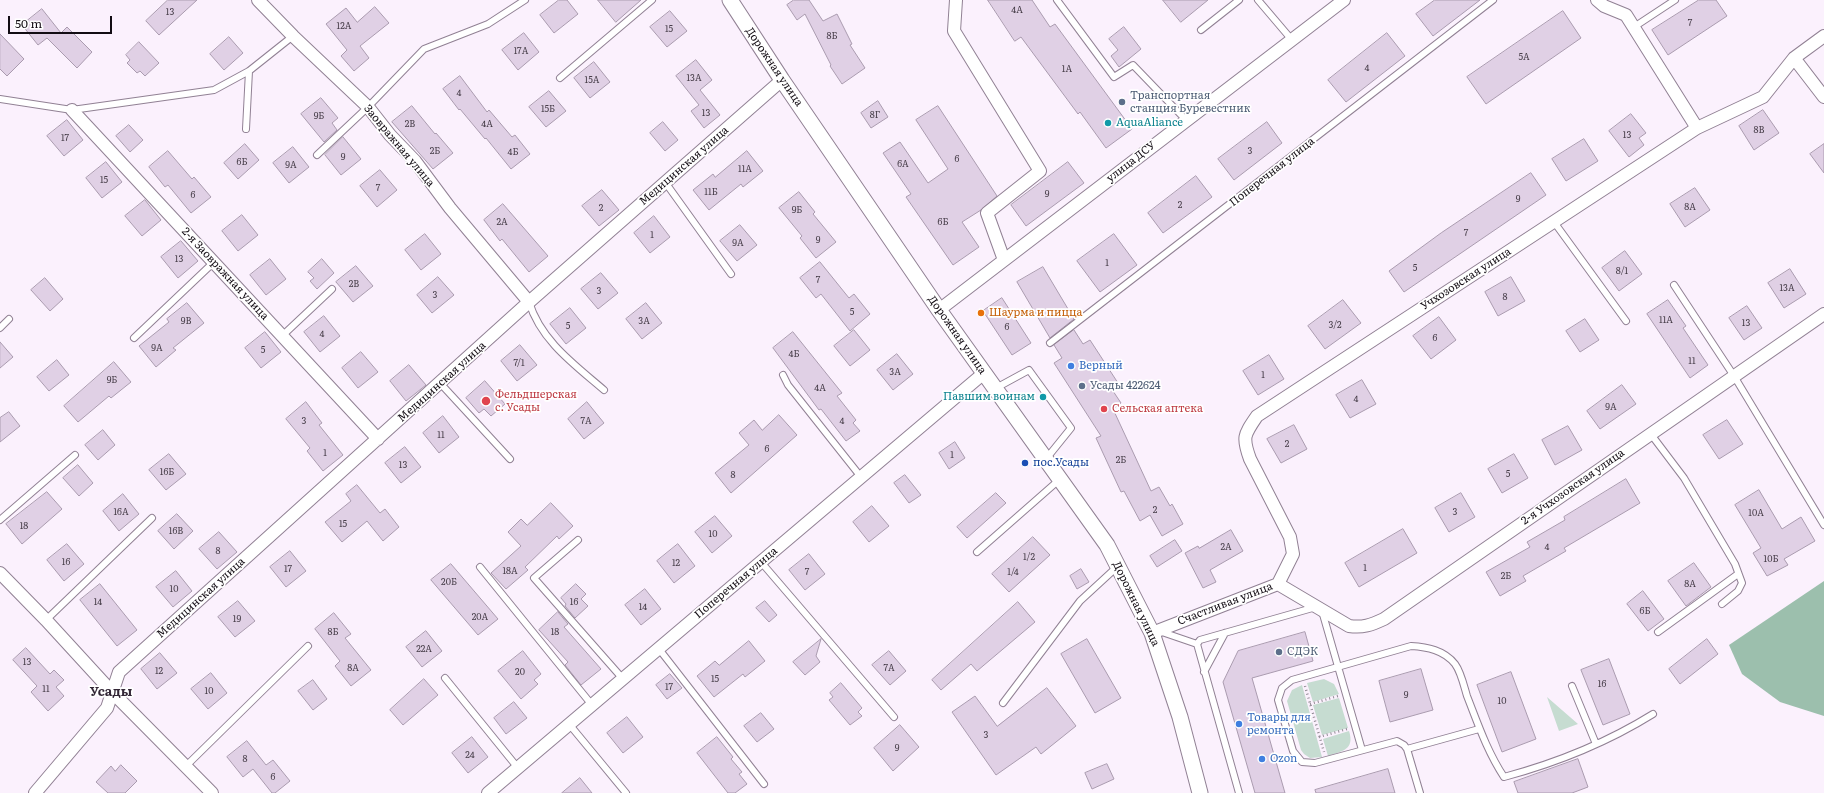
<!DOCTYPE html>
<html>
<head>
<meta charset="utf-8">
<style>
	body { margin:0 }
	#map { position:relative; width:1824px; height:793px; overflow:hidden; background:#fbf1fd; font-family:Literata,serif }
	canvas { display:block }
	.scale { position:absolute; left:8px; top:16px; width:104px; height:18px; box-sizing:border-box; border:2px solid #120c13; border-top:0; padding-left:5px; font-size:12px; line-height:14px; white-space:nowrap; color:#120c13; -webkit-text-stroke:3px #fff; paint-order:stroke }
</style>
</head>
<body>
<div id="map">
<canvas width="1824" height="793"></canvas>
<div class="scale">50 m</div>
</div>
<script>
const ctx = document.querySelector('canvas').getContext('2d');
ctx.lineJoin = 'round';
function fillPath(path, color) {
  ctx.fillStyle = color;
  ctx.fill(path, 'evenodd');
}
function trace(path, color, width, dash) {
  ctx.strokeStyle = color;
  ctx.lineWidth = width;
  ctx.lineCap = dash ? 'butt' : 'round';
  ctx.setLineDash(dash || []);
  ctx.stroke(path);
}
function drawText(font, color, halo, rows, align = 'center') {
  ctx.font = font + ' Literata,serif';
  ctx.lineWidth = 3.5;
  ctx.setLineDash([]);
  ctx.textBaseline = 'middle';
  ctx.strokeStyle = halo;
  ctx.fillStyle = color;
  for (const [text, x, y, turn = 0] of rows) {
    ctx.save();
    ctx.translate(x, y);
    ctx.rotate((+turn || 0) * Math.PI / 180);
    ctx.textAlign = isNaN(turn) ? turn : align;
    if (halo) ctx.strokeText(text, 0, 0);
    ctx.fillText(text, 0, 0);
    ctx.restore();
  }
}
fillPath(new Path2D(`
	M1324,679L1334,684L1339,694L1313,702L1307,683Z
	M1302,685L1322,757L1310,758L1304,754L1301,750L1287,701L1292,690Z
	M1547,697L1578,724L1559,731Z
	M1339,698L1348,728L1322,735L1313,705Z
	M1349,731C1355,750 1342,751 1328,756L1323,739Z`), '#c6dcd1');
fillPath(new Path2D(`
	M1824,581V716L1780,702L1742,674L1729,645Z`), '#9cbfad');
const building = new Path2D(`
	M168,0H197L159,35L146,21Z
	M559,0H567L578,14L554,33L540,15Z
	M598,0H641L616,22Z
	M794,0H809L823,21L837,14L852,44L850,45L865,68L842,84L830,66L831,65L805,14L797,20L787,5Z
	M988,0H1032L1050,27L1055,24L1132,129L1106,148L1080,112L1078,114L1021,37L1015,41Z
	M1163,0H1208L1181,22Z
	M1435,0H1480L1433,36L1416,14Z
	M1699,0H1716L1727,16L1668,55L1652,30Z
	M375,7L389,23L360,46L369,58L354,71L341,56L347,50L326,24L346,8L357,22Z
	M42,9L61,33L67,27L92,52L77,68L47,38L38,45L22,25Z
	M670,11L687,31L667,47L650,27Z
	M1563,11L1581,38L1486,104L1467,77Z
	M1124,27L1141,49L1119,67L1111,56L1118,50L1109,39Z
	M524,33L539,52L518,70L502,50Z
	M1387,33L1405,56L1346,102L1328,80Z
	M0,34L24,59L7,76L0,69Z
	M229,37L243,53L224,70L210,54Z
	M139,42L159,63L145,76L140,71L137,73L127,63L130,60L126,55Z
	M696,60L712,80L700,90L720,115L704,128L691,111L699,105L676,76Z
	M594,62L610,82L590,98L574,78Z
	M460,76L487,112L489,110L512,137L515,135L530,154L511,169L486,138L485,139L460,109L459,110L443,89Z
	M549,91L566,111L546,127L529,107Z
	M321,98L338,118L332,123L337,130L324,142L301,114Z
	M878,101L888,117L871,128L861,113Z
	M412,106L435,134L436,133L453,153L433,169L392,122Z
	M938,106L997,196L981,210L962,222L979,247L953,265L906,197L911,194L883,153L900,142L928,183L948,169L916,120Z
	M1763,110L1779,133L1754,150L1739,126Z
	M1631,114L1646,133L1639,138L1644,145L1629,157L1609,131Z
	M67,120L83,140L64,156L47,136Z
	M663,122L678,140L665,151L650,133Z
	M1267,122L1282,143L1234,180L1218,159Z
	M129,125L143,140L130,152L116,136Z
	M343,137L361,159L341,175L325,155Z
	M1584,139L1598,161L1566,181L1552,159Z
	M245,144L259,160L238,179L224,163Z
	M1824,144V173L1810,154Z
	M293,147L309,167L289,183L273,163Z
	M168,151L192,179L194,177L211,197L191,213L168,185L165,187L149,167Z
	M747,151L763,171L743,187L741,184L709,210L693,190L713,174L715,177Z
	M106,162L122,182L102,198L86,178Z
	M1068,162L1084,183L1026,226L1011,205Z
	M380,170L397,190L377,207L360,186Z
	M1531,173L1546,195L1404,292L1389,271L1441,233Z
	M1196,176L1212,197L1163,233L1148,213Z
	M1695,188L1710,210L1685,227L1670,204Z
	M602,190L619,210L599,226L582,206Z
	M799,192L815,212L813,214L836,242L816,258L800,238L802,236L779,208Z
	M145,200L161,220L142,236L125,216Z
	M503,204L548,256L529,272L502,239L500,241L484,220Z
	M242,215L258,235L238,251L222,231Z
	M654,216L670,237L650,253L634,233Z
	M740,225L757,245L737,261L720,241Z
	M425,234L441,254L421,270L405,250Z
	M1114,234L1137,265L1100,292L1077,261Z
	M181,241L198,261L178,278L161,257Z
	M1625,251L1642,274L1619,291L1602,268Z
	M270,259L286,279L266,295L250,275Z
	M322,259L334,273L317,289L310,281L314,278L308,272Z
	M820,262L849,298L854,294L870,314L850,331L821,294L816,298L800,278Z
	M356,266L373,286L353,302L336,282Z
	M1043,267L1074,319L1050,338L1017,282Z
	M1790,269L1806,294L1784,308L1768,283Z
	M601,273L618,293L598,309L581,289Z
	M438,277L454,295L432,313L417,295Z
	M1511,277L1525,301L1498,316L1485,292Z
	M45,278L63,299L50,311L31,290Z
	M1002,298L1031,343L1012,355L983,311Z
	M1343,300L1361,323L1325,349L1308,326Z
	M1668,300L1686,326L1683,328L1708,365L1690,378L1647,314Z
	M187,303L204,323L173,348L176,350L156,367L139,346L169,322L167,319Z
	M646,303L662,323L642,339L626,319Z
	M1747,306L1762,328L1744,340L1729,318Z
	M570,308L586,328L566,344L550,324Z
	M324,316L340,336L320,352L304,332Z
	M1439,317L1456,340L1431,359L1413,336Z
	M1585,319L1599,340L1580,352L1566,331Z
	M854,330L870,350L850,366L834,346Z
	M1074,330L1083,344L1090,340L1118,383L1111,388L1121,403L1113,409L1151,491L1159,487L1170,506L1172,504L1183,524L1162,536L1150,515L1140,521L1124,491L1121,492L1096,438L1101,436L1054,363L1062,358L1054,345Z
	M265,332L281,352L261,368L245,348Z
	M793,332L842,393L837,396L856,420L853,423L860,431L846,441L821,409L819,410L773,348Z
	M0,342L13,357L0,368Z
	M520,345L537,365L517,381L501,361Z
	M361,352L378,372L358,388L342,368Z
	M897,354L913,374L893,390L877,370Z
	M1269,355L1284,379L1258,395L1243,371Z
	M57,360L69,375L49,391L37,377Z
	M114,362L131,382L111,398L109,396L78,422L64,406Z
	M409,365L426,385L406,401L390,381Z
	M1362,380L1376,404L1350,418L1336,395Z
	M485,381L505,404L491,416L484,409L479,413L466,398Z
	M1622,385L1636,404L1600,429L1587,411Z
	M306,402L322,423L319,425L343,455L323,471L307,451L310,448L286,419Z
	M587,402L604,423L584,439L568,419Z
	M9,412L20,426L0,442V418Z
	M779,415L797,435L731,493L715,473L749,445L739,433L754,420L762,430Z
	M443,416L459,437L439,453L423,433Z
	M1727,420L1743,444L1719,459L1703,435Z
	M1294,425L1307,449L1281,463L1267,439Z
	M1568,426L1582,450L1555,465L1542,440Z
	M103,430L115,445L98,460L85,445Z
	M955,442L965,458L949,469L939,453Z
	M405,447L421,467L401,483L385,463Z
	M169,454L186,474L166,490L149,470Z
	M1514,454L1528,478L1502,493L1488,469Z
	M78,465L93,483L79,496L63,478Z
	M905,475L921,495L909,503L894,483Z
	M1626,479L1640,503L1564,548L1566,551L1523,576L1526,581L1500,596L1486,572L1530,547L1527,542L1565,520L1564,517Z
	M357,485L380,513L385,509L399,527L383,541L367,521L342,542L325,522L351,501L346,494Z
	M1759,490L1782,529L1801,517L1815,541L1784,559L1788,565L1767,576L1753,553L1761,548L1735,505Z
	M47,492L62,509L22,544L6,524Z
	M996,493L1006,503L967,538L957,527Z
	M1461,493L1475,517L1449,532L1435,508Z
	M123,494L139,514L119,531L103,511Z
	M551,503L573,526L559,539L557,536L525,567L528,570L506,589L491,573L521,546L508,532L521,519L527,525Z
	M872,506L889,526L869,542L853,522Z
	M177,514L193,531L174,549L158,531Z
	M715,516L732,536L712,553L695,532Z
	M1403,529L1417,553L1359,587L1345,563Z
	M1231,530L1243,551L1210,570L1216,582L1203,588L1185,553L1198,546L1199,548Z
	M219,532L237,552L217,569L199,549Z
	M1033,537L1050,555L1009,592L992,574Z
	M1175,540L1182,551L1157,567L1150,556Z
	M67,544L84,564L64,581L47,560Z
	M678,544L695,566L674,583L657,561Z
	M290,551L306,571L286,587L270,567Z
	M809,554L825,574L805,590L789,570Z
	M1694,563L1711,587L1686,606L1668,581Z
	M451,564L498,619L478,635L431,580Z
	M1081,569L1089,582L1077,589L1070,576Z
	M176,571L192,591L173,607L156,587Z
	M100,584L137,630L117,646L80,600Z
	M576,584L586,594L581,599L588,606L575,618L565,606L566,604L561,598Z
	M645,589L661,609L641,625L625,605Z
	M1643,591L1664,619L1648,631L1627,604Z
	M238,601L255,621L235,637L218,617Z
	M765,601L777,615L769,622L756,608Z
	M1018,602L1035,622L977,671L971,664L941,690L932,680Z
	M558,612L568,624L564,627L601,669L581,685L565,665L568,662L539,630Z
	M334,613L351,634L345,638L371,670L351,686L335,666L340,661L315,629Z
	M426,631L442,651L422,667L406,647Z
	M1305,632L1313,661L1252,678L1285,793H1255L1223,682L1238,651Z
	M821,639L816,656L820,662L805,675L793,662Z
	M1087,639L1121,698L1095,713L1061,654Z
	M1707,639L1718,654L1680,684L1669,669Z
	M749,641L765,661L745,677L743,674L714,697L697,676L715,661L719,665Z
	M26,648L50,674L54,670L64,680L56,687L64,696L48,711L31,692L37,686L13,660Z
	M523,651L541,674L534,680L538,684L521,699L498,671Z
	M889,651L906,671L890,685L872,665Z
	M160,653L177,673L157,689L141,669Z
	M1609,659L1630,714L1603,725L1581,670Z
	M1421,669L1433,710L1390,722L1379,681Z
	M1511,672L1536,739L1502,752L1477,685Z
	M211,673L227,693L208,709L191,689Z
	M670,674L682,688L667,699L656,685Z
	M424,679L438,695L403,725L390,710Z
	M313,680L327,699L313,710L298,691Z
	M841,683L862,708L858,712L862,716L850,725L829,700L833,697L830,693Z
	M1047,688L1076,726L1041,754L1036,747L996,775L952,712L975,696L997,726Z
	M514,702L527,718L506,734L494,718Z
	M761,713L774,729L757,742L744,726Z
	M627,717L643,737L623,753L607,733Z
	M900,725L919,747L893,771L874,748Z
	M472,737L488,757L468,773L452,753Z
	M717,737L733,757L731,759L742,772L739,774L747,784L735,793H728L697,753Z
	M247,741L266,765L273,760L290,781L275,793H272L253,769L243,777L227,757Z
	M1578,759L1588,787L1572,793H1518L1514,782Z
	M1107,764L1114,779L1092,789L1085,773Z
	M121,765L137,781L125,793H108L96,782L111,766L115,771Z
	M1388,769L1395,793H1316L1315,790Z
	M580,778L592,793H562Z`);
fillPath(building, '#e0d0e5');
trace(building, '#aa9baf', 1);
const service = new Path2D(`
	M1057,0L1114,77L1133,65L1186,120
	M1258,0L1292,40
	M1634,27L1675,0
	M1201,30L1239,0
	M560,78L652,0
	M0,99L72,110L214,90L249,71L293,36
	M246,129L249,71
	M317,155L368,107L424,49L488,24L525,0
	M665,182L731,274
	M1554,222L1626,321
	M1674,285L1734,376L1824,525
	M529,302C541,341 575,365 604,390
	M0,328L9,319
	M282,336L332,289
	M134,338L214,262
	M1050,343L1493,0
	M783,375L788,385L861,477
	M440,383L510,459
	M996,388L1029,370L1071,428L1046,459
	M1650,433L1684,478L1735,564L1742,583L1738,591L1722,604
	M0,520L75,455
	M578,540L534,578L623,679
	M977,552L1059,480
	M761,562L894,717
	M480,567L592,705
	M1322,611L1362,750
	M46,620L152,518
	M1159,631L1197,644
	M1658,632L1738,574
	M659,649L764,784
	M1204,672L1225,633
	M445,678L518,768
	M1572,686L1596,744
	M1003,703L1080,601L1118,566
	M569,724L626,793
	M1407,749L1479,729
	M186,766L308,646
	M1239,793L1197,644L1200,640L1316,607
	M1420,793L1407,749L1404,745L1397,741L1315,763L1302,762L1293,751L1278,700L1282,688L1292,680L1411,646C1427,647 1444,650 1455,664C1461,672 1464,686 1467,696C1478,724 1487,751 1504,777C1556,763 1608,742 1653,714`);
const minor = new Path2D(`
	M258,0L293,36L368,107L390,135L415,161L450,208L529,302
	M956,0L954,31L1040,171L987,213L1004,260
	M1597,0L1604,6L1626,15L1697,128
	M1794,58L1824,97
	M72,110L378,439
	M939,310L1344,0
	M0,573L46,620L112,692L212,793
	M1278,584L1293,554L1290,537L1250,459C1242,437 1244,435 1257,416L1697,128L1763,97L1794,58L1824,36
	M1152,633L1278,584L1349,626C1363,628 1371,625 1384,619L1824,314
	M35,793L107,708L119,672L529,302L782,80
	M488,793L984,373`);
const tertiary = new Path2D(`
	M730,0L782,80L939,310L1107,545L1152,633L1180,717L1200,793`);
trace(service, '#918194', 8);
trace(minor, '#918194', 14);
trace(tertiary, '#918194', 17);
trace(new Path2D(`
	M1305,686L1324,752
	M1310,704L1338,696
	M1319,737L1347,729`), '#928a94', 2.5, [1, 3]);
trace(service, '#fff', 6);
trace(minor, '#fff', 12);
trace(tertiary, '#fff', 15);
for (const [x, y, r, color] of [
	[1122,102,4,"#5c6f8a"],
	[1108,123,4,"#0f9aa8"],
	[981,313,4,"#e8710a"],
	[1071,366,4,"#3f7fe0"],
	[1082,386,4,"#5c6f8a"],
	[1043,397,4,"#0f9aa8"],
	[486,401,5,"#e0444e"],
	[1104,409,4,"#e0444e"],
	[1025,463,4,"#1a4fb4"],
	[1279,652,4,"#5c6f8a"],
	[1239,724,4,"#3f7fe0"],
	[1262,759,4,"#3f7fe0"]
]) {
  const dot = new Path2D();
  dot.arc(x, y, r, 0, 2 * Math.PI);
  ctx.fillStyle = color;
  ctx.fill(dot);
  trace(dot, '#fff', 1.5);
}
drawText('9px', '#463d48', null, [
	["4А",1017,10],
	["13",170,12],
	["7",1690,23],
	["12А",344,26],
	["15",669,29],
	["8Б",832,36],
	["17А",521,51],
	["5А",1524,57],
	["4",1367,68],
	["1А",1067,69],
	["13А",694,78],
	["15А",592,80],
	["4",459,93],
	["15Б",548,109],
	["13",706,113],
	["8Г",875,115],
	["9Б",319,116],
	["2В",410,124],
	["4А",487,124],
	["8В",1759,130],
	["13",1627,135],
	["17",65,138],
	["2Б",435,151],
	["3",1250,151],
	["4Б",513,152],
	["9",343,157],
	["6",957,159],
	["6Б",242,162],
	["6А",903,164],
	["9А",291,165],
	["11А",745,169],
	["15",104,180],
	["7",378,188],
	["11Б",711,192],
	["9",1047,194],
	["6",193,195],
	["9",1518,199],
	["2",1180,205],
	["8А",1690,207],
	["2",601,208],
	["9Б",797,210],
	["2А",502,222],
	["6Б",943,222],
	["7",1466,233],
	["1",652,235],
	["9",818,240],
	["9А",738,243],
	["13",179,259],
	["1",1107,263],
	["5",1415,268],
	["8/1",1622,271],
	["7",818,280],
	["2В",354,284],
	["13А",1787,288],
	["3",599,291],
	["3",435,295],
	["8",1505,297],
	["5",852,312],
	["11А",1666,320],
	["9В",186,321],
	["3А",644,321],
	["13",1746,323],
	["3/2",1335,325],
	["5",568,326],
	["6",1007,327],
	["4",322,334],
	["6",1435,338],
	["9А",157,348],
	["5",263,350],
	["4Б",794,354],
	["11",1692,361],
	["7/1",519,363],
	["3А",895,372],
	["1",1263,375],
	["9Б",112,380],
	["4А",820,388],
	["4",1356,399],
	["9А",1611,407],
	["3",304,421],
	["7А",586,421],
	["4",842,421],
	["11",441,435],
	["2",1287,444],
	["6",767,449],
	["1",325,453],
	["1",952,455],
	["2Б",1121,460],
	["13",403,465],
	["16Б",167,472],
	["5",1508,474],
	["8",733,475],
	["2",1155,510],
	["16А",121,512],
	["3",1455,512],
	["10А",1756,513],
	["15",343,524],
	["18",24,526],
	["16В",176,531],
	["10",713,534],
	["2А",1226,547],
	["4",1547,547],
	["8",218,551],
	["1/2",1029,557],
	["10Б",1771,559],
	["16",66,562],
	["12",676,563],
	["1",1365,568],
	["17",288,569],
	["18А",510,571],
	["7",807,572],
	["1/4",1013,572],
	["2Б",1506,576],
	["20Б",449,582],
	["8А",1690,584],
	["10",174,589],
	["14",98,602],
	["16",574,602],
	["14",643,607],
	["6Б",1645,611],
	["20А",480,617],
	["19",237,619],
	["8Б",333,632],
	["18",555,632],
	["22А",424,649],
	["13",27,662],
	["8А",353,668],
	["7А",889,668],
	["12",159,671],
	["20",520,672],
	["15",715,679],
	["16",1602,684],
	["17",669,687],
	["11",46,689],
	["10",209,691],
	["9",1406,695],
	["10",1502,701],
	["3",986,735],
	["9",897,748],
	["24",470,755],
	["8",245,759],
	["6",273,777]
]);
drawText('11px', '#120c13', '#fff', [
	["Дорожная улица",774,67,56],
	["Заовражная улица",399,146,50],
	["улица ДСУ",1131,162,-38],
	["Медицинская улица",684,166,-41],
	["Поперечная улица",1272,172,-38],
	["2-я Заовражная улица",225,274,47],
	["Учхозовская улица",1466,279,-33],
	["Дорожная улица",957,335,55],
	["Медицинская улица",442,382,-42],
	["2-я Учхозовская улица",1573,487,-35],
	["Поперечная улица",736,583,-40],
	["Медицинская улица",201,598,-42],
	["Дорожная улица",1136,604,64],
	["Счастливая улица",1225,604,-21]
]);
drawText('11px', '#4e5e75', '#fff', [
	["Транспортная",1130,96],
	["станция Буревестник",1130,109],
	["Усады 422624",1090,386],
	["СДЭК",1287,652]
], 'left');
drawText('11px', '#0d838f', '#fff', [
	["AquaAliance",1116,123],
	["Павшим воинам",1035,397,"right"]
], 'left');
drawText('11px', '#c56008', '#fff', [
	["Шаурма и пицца",989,313]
], 'left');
drawText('11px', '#366cbe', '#fff', [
	["Верный",1079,366],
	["Товары для",1247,718],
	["ремонта",1247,731],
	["Ozon",1270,759]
], 'left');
drawText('11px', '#be3a42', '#fff', [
	["Фельдшерская",495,395],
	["с. Усады",495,408],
	["Сельская аптека",1112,409]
], 'left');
drawText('11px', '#164399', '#fff', [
	["пос.Усады",1033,463]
], 'left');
drawText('bold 13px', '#322635', '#fff', [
	["Усады",111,692]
]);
</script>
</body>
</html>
